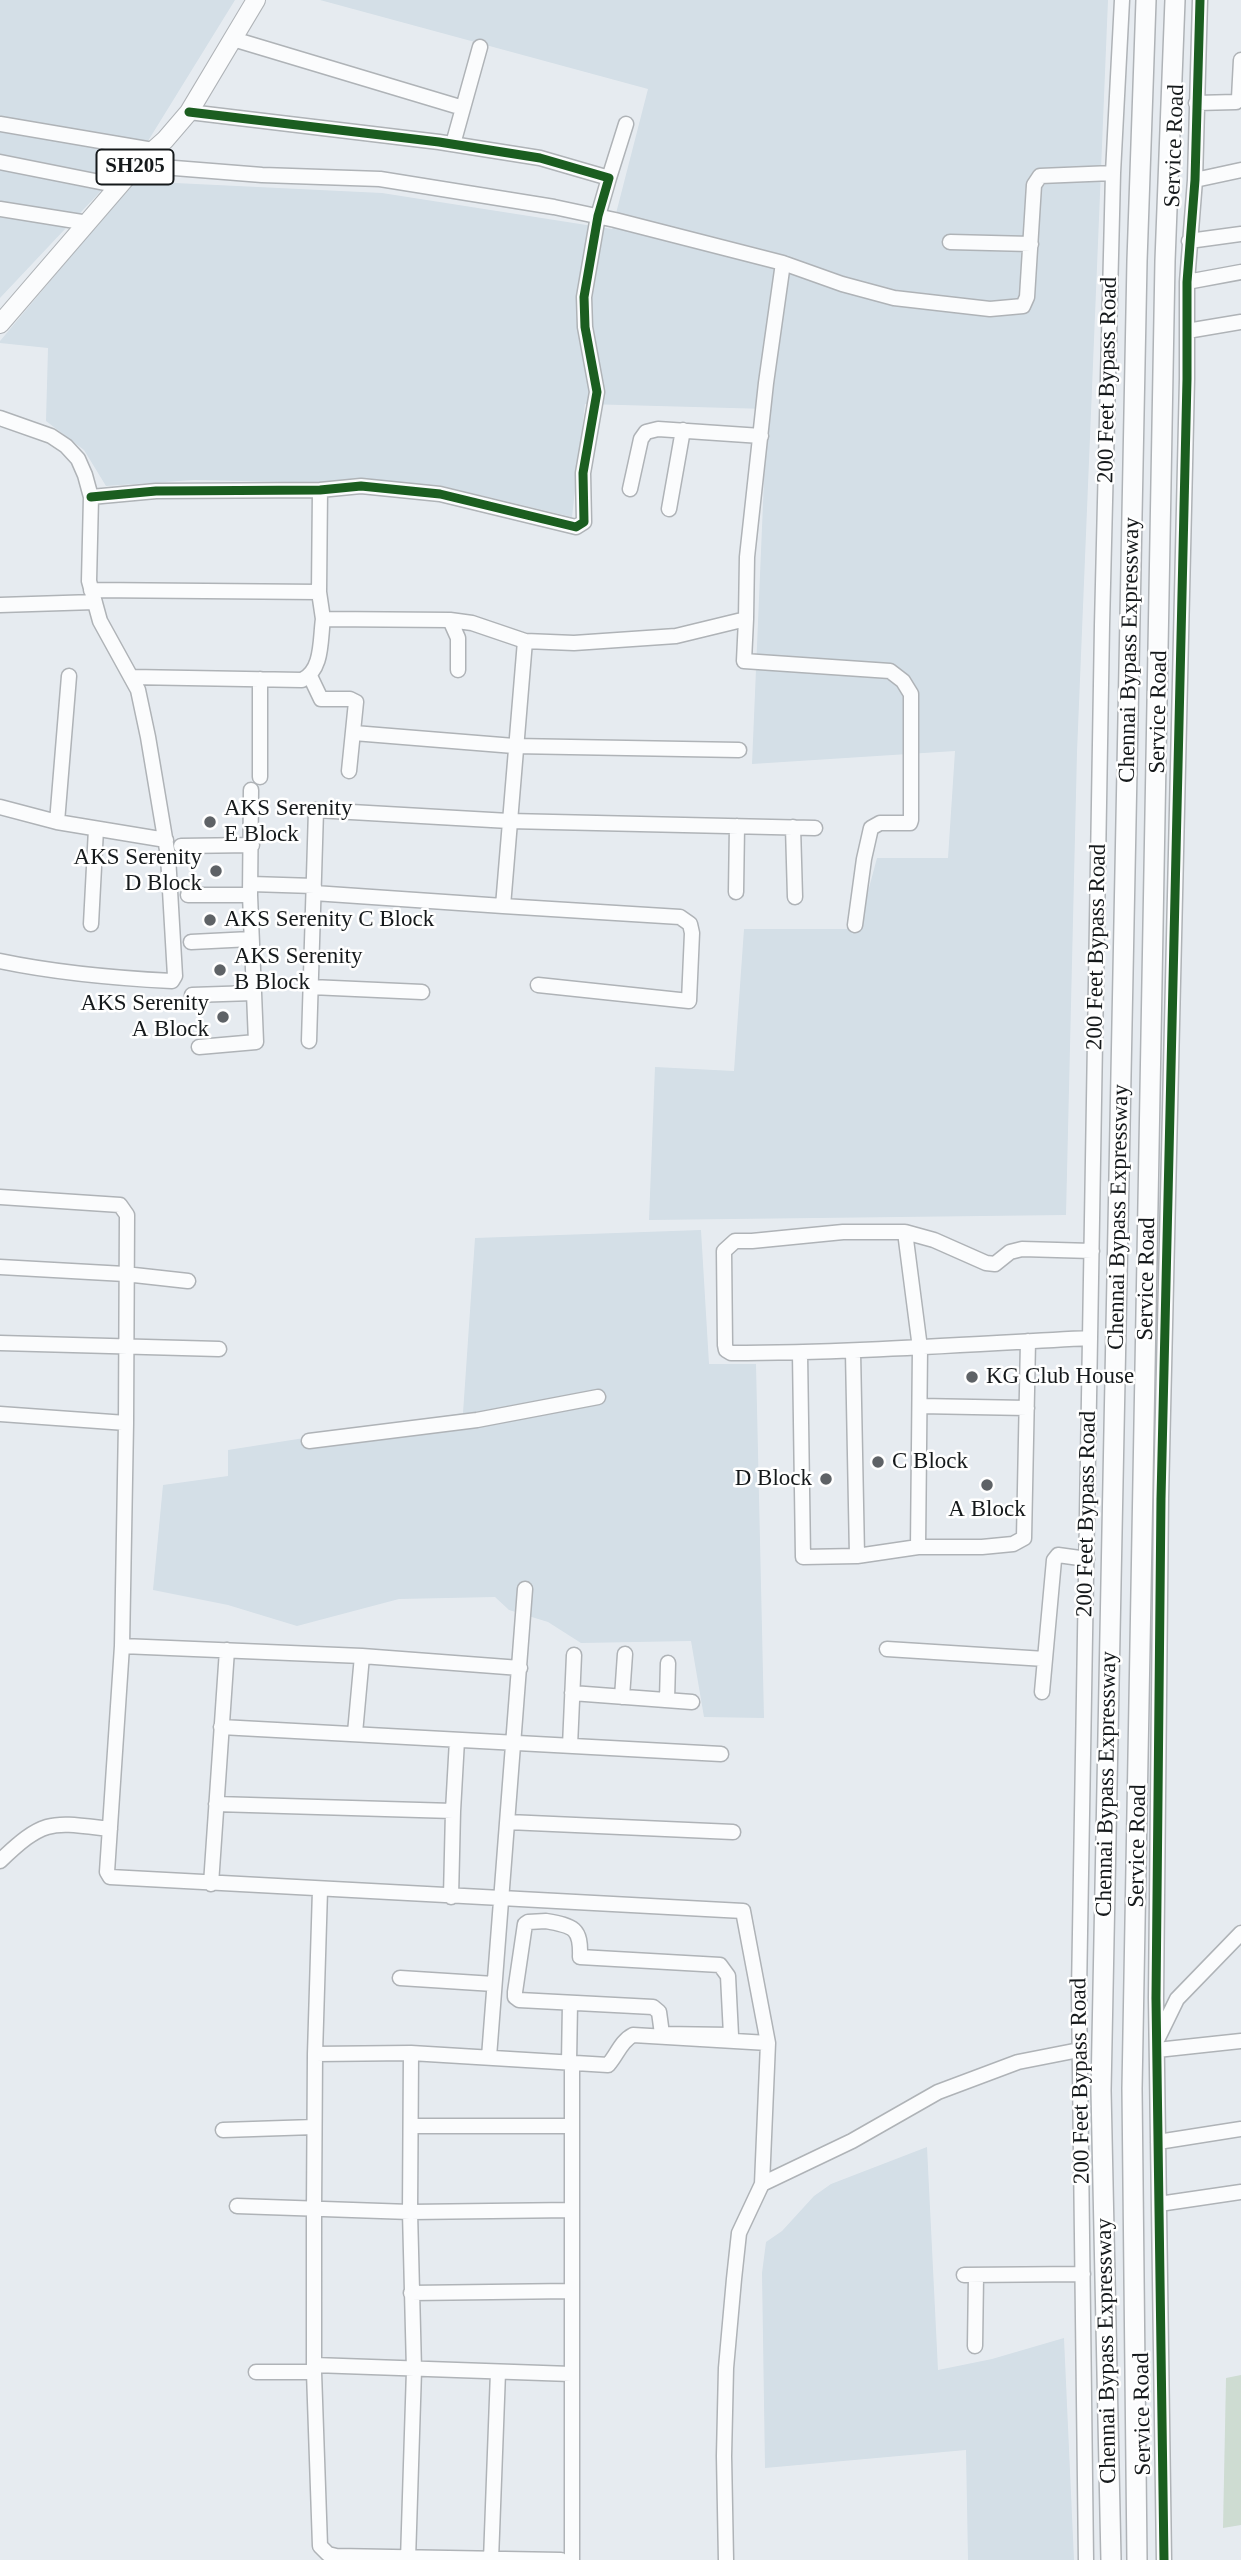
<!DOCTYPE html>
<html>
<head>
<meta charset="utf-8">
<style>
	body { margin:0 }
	canvas { display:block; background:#e6ebf0 }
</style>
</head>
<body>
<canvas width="1241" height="2560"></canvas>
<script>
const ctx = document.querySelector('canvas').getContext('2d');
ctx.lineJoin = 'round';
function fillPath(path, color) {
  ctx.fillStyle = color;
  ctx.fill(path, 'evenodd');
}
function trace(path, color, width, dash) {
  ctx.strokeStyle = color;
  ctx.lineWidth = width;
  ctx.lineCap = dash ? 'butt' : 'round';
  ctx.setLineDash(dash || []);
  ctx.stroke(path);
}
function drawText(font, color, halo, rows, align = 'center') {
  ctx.font = font + ' Georgia,serif';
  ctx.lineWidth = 5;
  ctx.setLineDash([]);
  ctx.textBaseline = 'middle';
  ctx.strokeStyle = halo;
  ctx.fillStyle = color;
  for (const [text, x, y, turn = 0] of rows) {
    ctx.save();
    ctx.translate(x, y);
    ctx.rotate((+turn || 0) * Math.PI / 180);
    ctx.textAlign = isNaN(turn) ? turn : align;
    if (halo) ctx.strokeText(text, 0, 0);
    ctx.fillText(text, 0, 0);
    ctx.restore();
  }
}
fillPath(new Path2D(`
	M0,0H235L148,141L0,298Z
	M320,0H1108L1077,752L1066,1215L649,1220L655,1067L734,1071L744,929H858L877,858H948L955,751L752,764L767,409L585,404L572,517L438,485L194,480L106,486L84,450L46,421L48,348L0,343V341L134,181L382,193L612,229L648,89Z
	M701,1230L709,1364H756L764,1718L704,1717L691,1641L581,1643L548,1622L509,1610L495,1597L399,1599L297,1626L228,1605L153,1590L163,1485L228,1476V1450L463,1413L475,1238Z
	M927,2147L938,2370L992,2359L1064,2338L1074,2560H968L966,2450L765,2468L762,2273L766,2242L782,2231L814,2196L831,2184Z`), '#d4dfe7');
fillPath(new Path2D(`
	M1241,2375V2525L1223,2528L1226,2378Z`), '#cedcd2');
const minor = new Path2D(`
	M233,39L463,108
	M1196,103L1236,102L1239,98L1241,60
	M0,124L153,150
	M453,144L480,47
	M0,162L120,186
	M137,165L262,175L380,179L554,207L615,220L783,263L842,284L894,298L990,309L1023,306L1027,297L1034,185L1040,176L1113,173
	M609,178L626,124
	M1195,180L1241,170
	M0,209L88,223
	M1189,241L1241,234
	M950,242L1031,244
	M1187,282L1241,272
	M1187,331L1241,322
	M0,418L51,436L66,446L78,459L85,475L91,497L89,581L100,621L138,690L148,737L168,856L175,976L172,981C114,978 57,973 0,961
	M630,489L641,439L646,432L658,429L761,436
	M91,497L156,491L320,490L361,486L440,494L576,527L584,522L583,473L597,392L585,327L584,297L598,216L609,178L540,158L439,142L189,112
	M669,509L683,430
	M91,590L319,592L323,619L450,620L472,623L525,641
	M319,592L320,490
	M0,605L95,602
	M746,619L744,661L890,671L903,681L911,694V820L910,823H880L871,828L864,859L855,925
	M450,620L458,638V670
	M310,676L321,699H350L356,702L349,771
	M131,677L302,680C323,670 320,640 323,619
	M354,733L514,746L739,750
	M260,777V679
	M0,807L57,822L166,840
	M57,822L69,676
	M793,827L795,897
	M181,846L252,845
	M251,884L314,886
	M736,892L737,826
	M314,893L503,906L525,641L574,643L676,636L746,619L747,557L766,383L783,263
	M188,895H250
	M503,906L680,917L690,924L692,933L689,1001L538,985
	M91,924L96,829
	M191,942L251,939
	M311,987L422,992
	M192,995L253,993
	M309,1041L316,810L509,821L815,828
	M199,1047L256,1042L250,895L251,790
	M0,1197L120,1205L127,1215L126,1423L0,1414
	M905,1232L934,1240L986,1263L995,1264L1010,1252L1022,1249L1092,1251
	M0,1267L125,1274L188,1281
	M0,1343L219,1349
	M853,1352L857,1556
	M800,1353L803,1557L857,1556L918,1547H982L1013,1544L1024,1538L1028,1341
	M920,1406L1027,1408
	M126,1423L122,1646L107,1872L110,1877L743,1911L768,2043
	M309,1441L477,1420L598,1397
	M918,1547L920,1348L905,1232H843L752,1241H735L724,1251L725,1345L726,1350L731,1353C851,1353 971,1344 1090,1338
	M122,1646L362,1656
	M887,1649L1045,1659
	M1042,1692L1054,1560L1058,1555L1087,1559
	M572,1693L692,1702
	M622,1697L625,1654
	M667,1700L668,1663
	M221,1727L721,1754
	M355,1733L362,1656L520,1668
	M570,1746L574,1655
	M216,1804L453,1811L457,1740
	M508,1822L733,1832
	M0,1861C45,1818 51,1822 110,1829
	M211,1884L227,1650
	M320,1890L315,2054L314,2210V2372L320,2546L328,2554L336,2556L561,2560
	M451,1897L453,1811
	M546,1921C574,1926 581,1928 580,1957L720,1965L728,1976L731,2035L662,2034L659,2012L653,2007L519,2000L515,1997V1992L525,1924L528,1922Z
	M400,1978L494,1984
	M1158,2038L1177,1999L1241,1933
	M1157,2050L1241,2041
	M315,2054L411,2053L608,2065C617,2055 621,2041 633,2035L768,2043L762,2184
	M489,2057L525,1589
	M569,2063L570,2003
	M411,2126H572
	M223,2130L314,2127
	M1158,2142L1241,2129
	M1159,2204L1241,2192
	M237,2206L410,2212L572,2210
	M964,2275L1083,2274
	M411,2293L571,2291
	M975,2346L976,2276
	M314,2365L571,2374
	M256,2372H314
	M408,2560L414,2370L410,2212L411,2053
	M491,2560L498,2372
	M572,2560V2064
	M726,2560L724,2456L726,2368L734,2279L739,2233L762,2184L852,2141L938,2092L1018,2062L1074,2051L1080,2052
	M1086,2560L1079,1992L1102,625L1113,173L1122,0
	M1164,2560L1156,1998L1161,1498L1187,379V282L1195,180L1200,0`);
const major = new Path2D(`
	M0,324L137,165L165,140L189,112L256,0`);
const highway = new Path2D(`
	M1111,2560L1101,2090L1137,261L1146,0
	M1137,2560L1132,2088L1165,261L1175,0`);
trace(minor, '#afb3b7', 17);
trace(major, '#afb3b7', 20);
trace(highway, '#afb3b7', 22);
trace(minor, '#fbfcfd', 14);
trace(major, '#fbfcfd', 18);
trace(highway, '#fbfcfd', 19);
trace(new Path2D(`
	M91,497L156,491L320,490L361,486L440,494L576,527L584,522L583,473L597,392L585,327L584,297L598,216L609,178L540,158L439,142L189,112
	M1164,2560L1156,1998L1161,1498L1187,379V282L1195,180L1200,0`), '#1b5e20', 9);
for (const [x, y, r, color] of [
	[210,822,7,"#5e6266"],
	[216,871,7,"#5e6266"],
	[210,920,7,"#5e6266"],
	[220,970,7,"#5e6266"],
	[223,1017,7,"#5e6266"],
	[972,1377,7,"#5e6266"],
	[878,1462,7,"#5e6266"],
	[826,1479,7,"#5e6266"],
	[987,1485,7,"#5e6266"]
]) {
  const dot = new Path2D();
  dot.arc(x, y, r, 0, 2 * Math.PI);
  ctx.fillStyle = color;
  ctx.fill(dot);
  trace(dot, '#fff', 2.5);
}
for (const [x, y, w] of [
	[135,167,77]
]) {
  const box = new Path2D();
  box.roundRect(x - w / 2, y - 17.5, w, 35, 5);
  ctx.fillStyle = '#fff';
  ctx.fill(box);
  trace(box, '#15191b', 2);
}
drawText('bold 21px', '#15191b', null, [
	["SH205",135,167]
]);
drawText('23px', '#15191b', '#fff', [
	["Service Road",1175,146,-88],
	["200 Feet Bypass Road",1108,380,-89],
	["Chennai Bypass Expressway",1130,650,-89],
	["Service Road",1159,712,-89],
	["200 Feet Bypass Road",1097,947,-89],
	["Chennai Bypass Expressway",1119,1217,-89],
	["Service Road",1147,1279,-89],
	["200 Feet Bypass Road",1087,1514,-89],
	["Chennai Bypass Expressway",1107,1784,-89],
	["Service Road",1138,1846,-89],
	["200 Feet Bypass Road",1081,2081,-91],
	["Chennai Bypass Expressway",1107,2351,-91],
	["Service Road",1143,2414,-91]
]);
drawText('23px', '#15191b', '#fff', [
	["AKS Serenity",224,809],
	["E Block",224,835],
	["AKS Serenity",202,858,"right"],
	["D Block",202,884,"right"],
	["AKS Serenity C Block",224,920],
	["AKS Serenity",234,957],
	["B Block",234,983],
	["AKS Serenity",209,1004,"right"],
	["A Block",209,1030,"right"],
	["KG Club House",986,1377],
	["C Block",892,1462],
	["D Block",812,1479,"right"],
	["A Block",987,1510,"center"]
], 'left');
</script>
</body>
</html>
